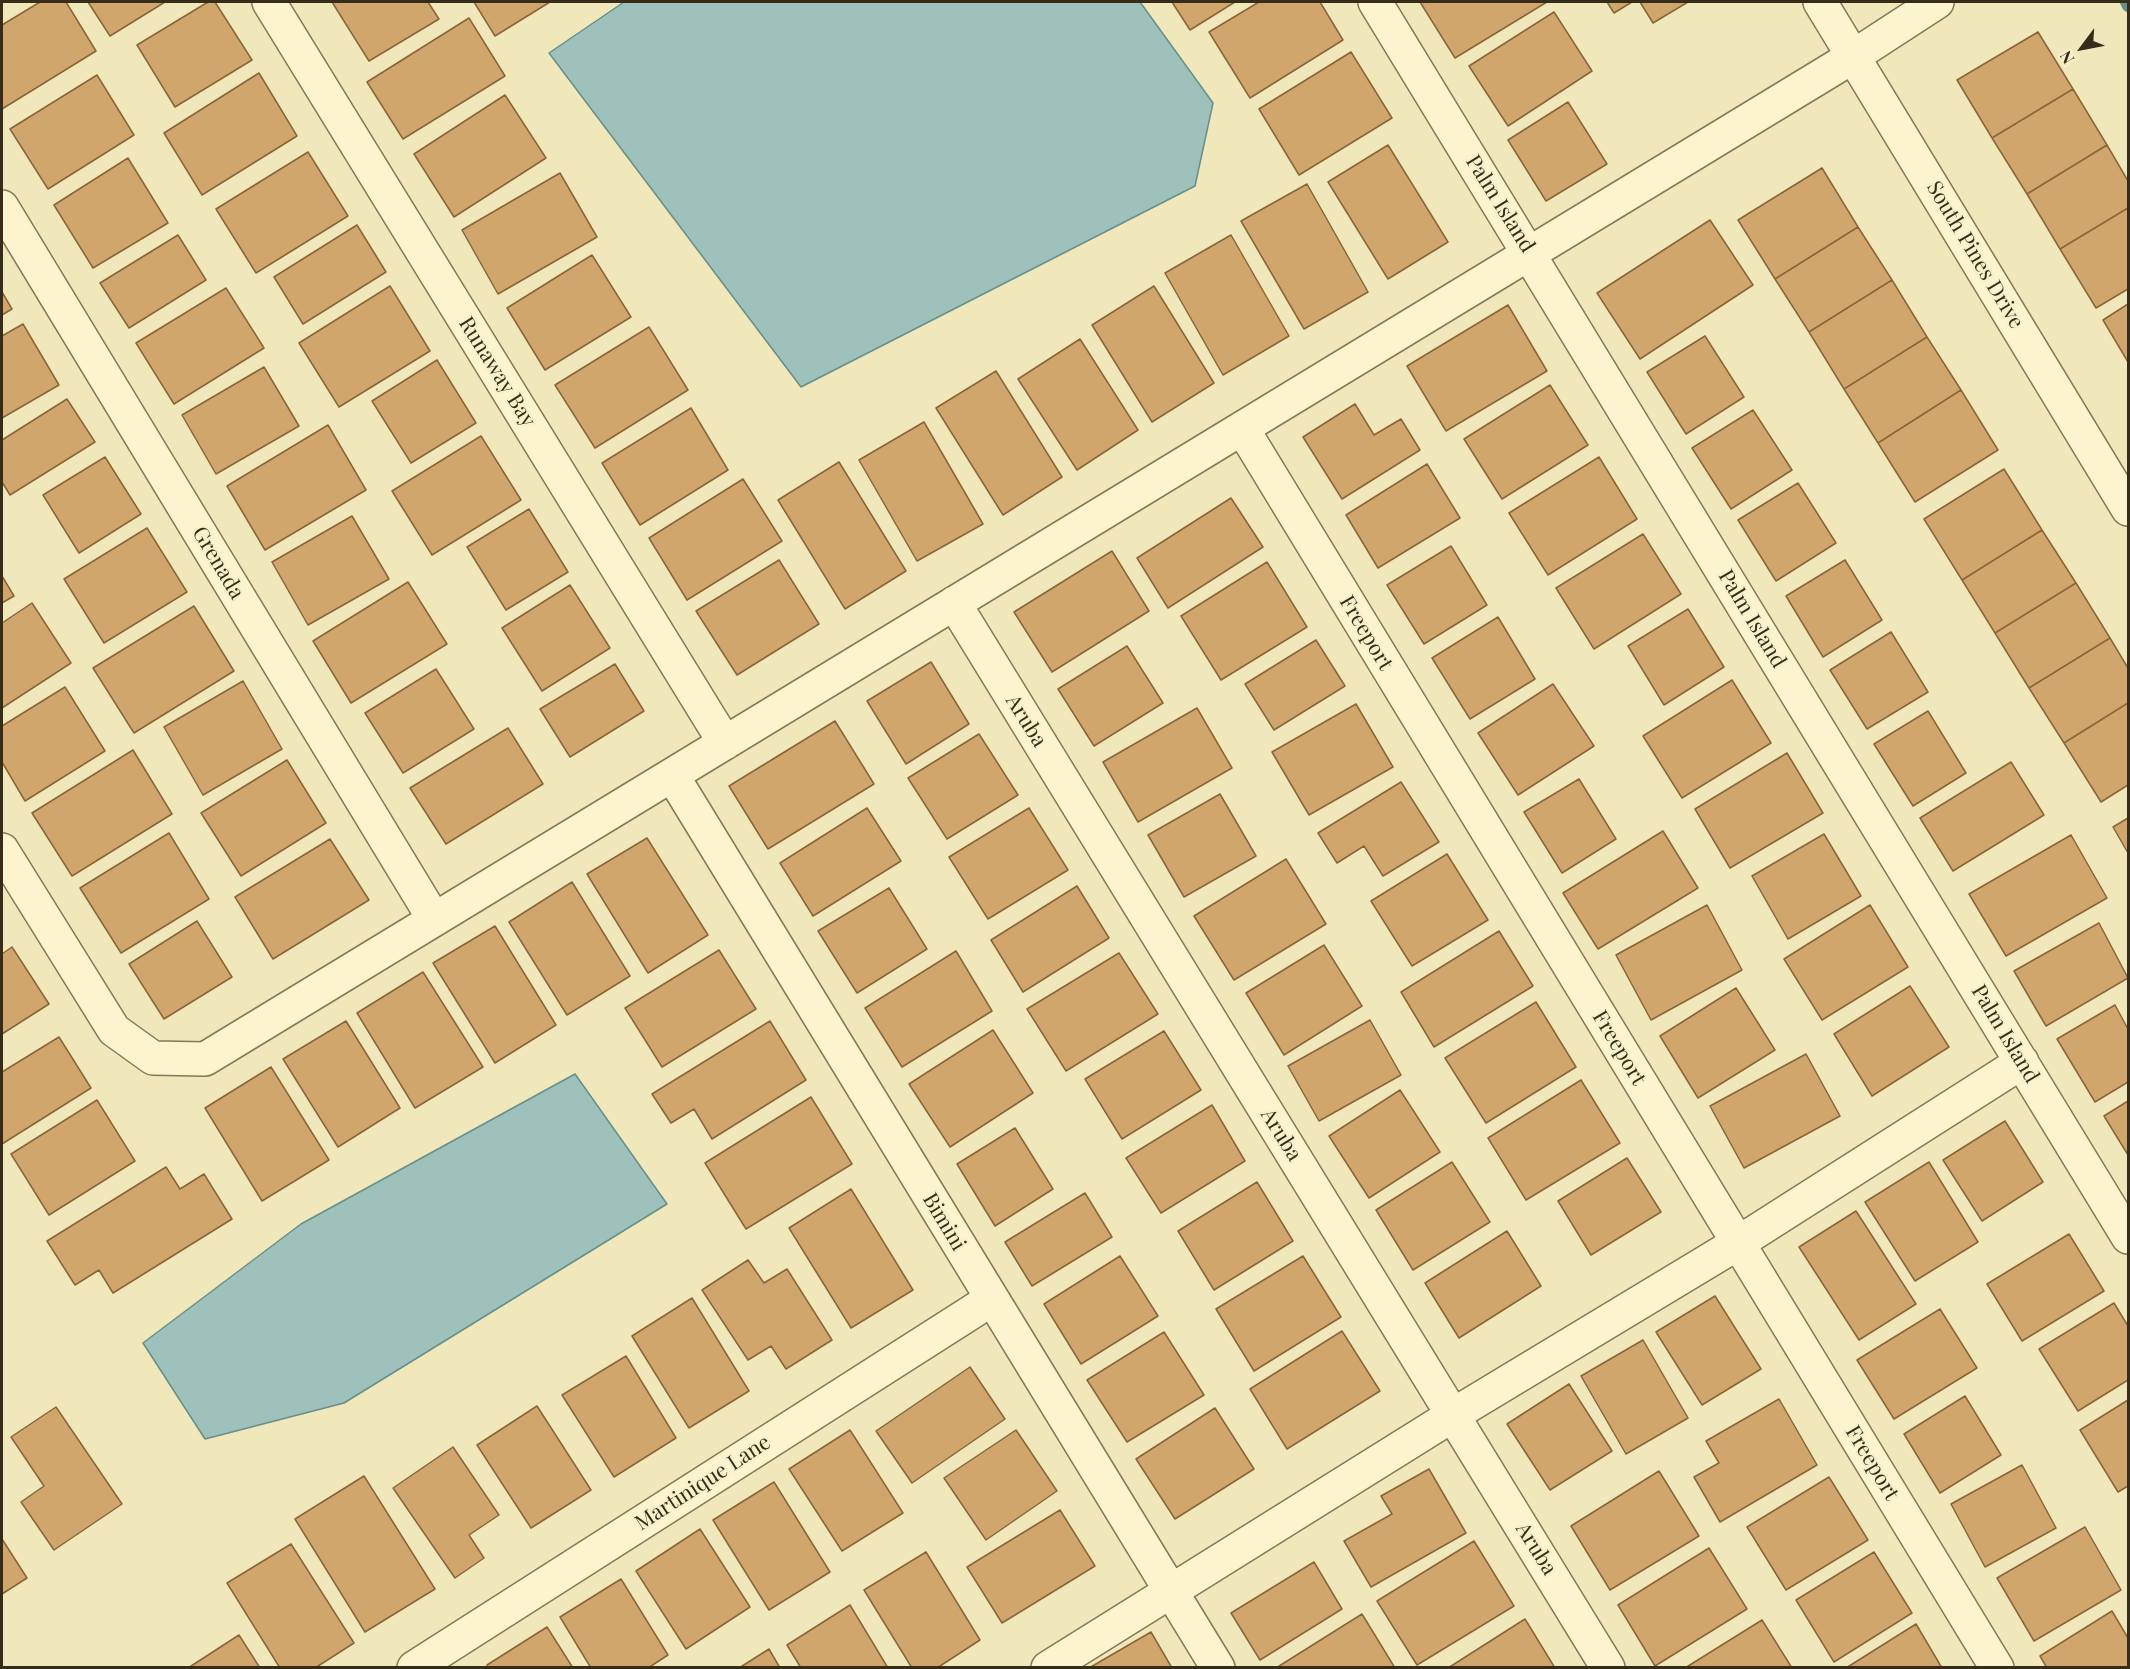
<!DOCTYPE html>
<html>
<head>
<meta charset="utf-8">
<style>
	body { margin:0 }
	#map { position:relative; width:2130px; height:1669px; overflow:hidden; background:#f0e8ba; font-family:"Playfair Display",serif }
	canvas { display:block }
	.frame { position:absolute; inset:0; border:3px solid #362c1a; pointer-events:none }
	.north { position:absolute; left:2052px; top:18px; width:60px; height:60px; -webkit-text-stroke:4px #f7f1ca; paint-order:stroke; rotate:238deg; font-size:16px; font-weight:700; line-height:24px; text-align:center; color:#362c1a }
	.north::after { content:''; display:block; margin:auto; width:21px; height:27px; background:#362c1a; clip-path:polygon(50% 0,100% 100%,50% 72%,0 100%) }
</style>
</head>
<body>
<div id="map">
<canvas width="2130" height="1669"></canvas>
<div class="frame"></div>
<div class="north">N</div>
</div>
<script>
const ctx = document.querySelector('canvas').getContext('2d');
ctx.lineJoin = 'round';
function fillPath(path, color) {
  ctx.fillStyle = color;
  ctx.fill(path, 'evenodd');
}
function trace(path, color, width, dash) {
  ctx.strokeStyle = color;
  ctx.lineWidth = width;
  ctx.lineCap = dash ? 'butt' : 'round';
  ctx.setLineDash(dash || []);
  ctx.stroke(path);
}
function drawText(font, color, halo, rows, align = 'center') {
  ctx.font = font + ' "Playfair Display",serif';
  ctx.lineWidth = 4.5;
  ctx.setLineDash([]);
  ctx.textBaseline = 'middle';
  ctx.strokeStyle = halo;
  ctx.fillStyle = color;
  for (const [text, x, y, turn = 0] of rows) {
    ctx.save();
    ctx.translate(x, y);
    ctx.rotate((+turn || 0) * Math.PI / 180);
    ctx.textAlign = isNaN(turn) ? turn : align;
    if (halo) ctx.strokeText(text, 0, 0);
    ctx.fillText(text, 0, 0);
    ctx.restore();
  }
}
const water = new Path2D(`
	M624,2H1140L1213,103L1195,186L801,387L549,53Z
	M575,1074L667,1204L344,1403L205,1439L143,1343L301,1224Z`);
fillPath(water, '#9fc1bc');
trace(water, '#678e8a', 1.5);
trace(new Path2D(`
	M2126,2L2128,6`), '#678e8a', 12);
const building = new Path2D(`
	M40,2H66L96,51L2,109V25Z
	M88,2H165L110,36Z
	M208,2H215L252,60L175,107L137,45Z
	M332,2H428L439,19L369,61Z
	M474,2H550L495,36Z
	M1172,2H1235L1190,30Z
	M1259,2H1320L1343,40L1250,98L1209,32Z
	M1420,2H1547L1455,58Z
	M1607,2H1632L1614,13Z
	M1640,2H1688L1653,23Z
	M1554,12L1592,71L1508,126L1469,66Z
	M469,18L505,76L403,139L367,82Z
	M2038,32L2073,89L1992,138L1957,80Z
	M1351,52L1392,118L1299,175L1259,109Z
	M259,73L297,136L202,195L164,133Z
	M97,75L134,135L48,189L10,129Z
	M2073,89L2107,145L2027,194L1992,138Z
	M505,95L546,158L454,217L414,154Z
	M1568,102L1607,164L1546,201L1508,140Z
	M1388,145L1448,242L1388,279L1328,182Z
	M2107,145L2128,181V208L2060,249L2027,194Z
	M308,152L348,216L256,273L216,209Z
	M128,158L168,223L93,268L54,205Z
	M1822,168L1858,227L1775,279L1738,220Z
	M560,173L597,237L498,294L462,230Z
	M1307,184L1368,292L1304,329L1241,221Z
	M2128,208V289L2096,308L2060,249Z
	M1710,220L1753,285L1640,359L1597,293Z
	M357,225L386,272L303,324L274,277Z
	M1858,227L1892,280L1809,332L1775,279Z
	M178,235L206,280L129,328L100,283Z
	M1231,235L1289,336L1223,375L1165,273Z
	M592,255L631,317L545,370L507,308Z
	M1892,280L1927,337L1844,389L1809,332Z
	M390,286L430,351L339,407L299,343Z
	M1154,286L1214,383L1152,422L1092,325Z
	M226,288L264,348L174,404L136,343Z
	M2,292L12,309L2,315Z
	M2128,304V362L2103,320Z
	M1508,305L1547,371L1446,431L1407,366Z
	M23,324L59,385L2,418V336Z
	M649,327L688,390L595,448L555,385Z
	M1705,336L1744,397L1686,434L1647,372Z
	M1927,337L1961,390L1878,443L1844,389Z
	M1080,339L1138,430L1077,470L1018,379Z
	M437,360L476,423L411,463L372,401Z
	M264,367L299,426L216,474L182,415Z
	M996,371L1062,477L1003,515L936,408Z
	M1550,385L1588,445L1502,499L1464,439Z
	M1961,390L1998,450L1915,502L1878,443Z
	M67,399L95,442L10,495L2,482V440Z
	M1355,404L1374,435L1401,419L1420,450L1342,499L1303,437Z
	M691,408L728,470L640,525L602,463Z
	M1753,410L1792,470L1731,509L1692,448Z
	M924,422L983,524L917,561L859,460Z
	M328,425L366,490L265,550L227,486Z
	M481,436L521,500L432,555L392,491Z
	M105,457L141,514L79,553L43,495Z
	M1599,457L1637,519L1548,575L1509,513Z
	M839,462L906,571L845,609L778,500Z
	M1427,464L1460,518L1378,568L1346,515Z
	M2004,469L2042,530L1962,580L1924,519Z
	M743,479L782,541L687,600L649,538Z
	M1798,483L1836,543L1776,581L1738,520Z
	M1231,498L1263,547L1168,608L1137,558Z
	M529,509L568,572L506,610L467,547Z
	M352,516L389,579L308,625L272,562Z
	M147,528L187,592L104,643L64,579Z
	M2042,530L2076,583L1995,633L1962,580Z
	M1643,534L1681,594L1594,649L1556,588Z
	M1451,546L1487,605L1424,644L1387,585Z
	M1112,551L1149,611L1052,672L1014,612Z
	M779,560L819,624L737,675L696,611Z
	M1845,560L1882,620L1823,657L1786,596Z
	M1267,562L1307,627L1221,680L1181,616Z
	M2,576L14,596L2,603Z
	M408,582L447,644L351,703L313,641Z
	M2076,583L2110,638L2029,688L1995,633Z
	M570,585L610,648L542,691L502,628Z
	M32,603L71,663L2,708V623Z
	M194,606L234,671L134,733L93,668Z
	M1688,609L1724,667L1664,705L1628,646Z
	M1498,617L1535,679L1470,719L1432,658Z
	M1891,632L1928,692L1867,729L1830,670Z
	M2110,638L2128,668V703L2064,743L2029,688Z
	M1316,640L1345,686L1274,730L1245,684Z
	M1127,646L1163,703L1094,746L1058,689Z
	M931,662L969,724L906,764L867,701Z
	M615,664L644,711L570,757L540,709Z
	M436,669L474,729L403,773L365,713Z
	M1732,680L1771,743L1682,798L1643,736Z
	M243,681L282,749L203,795L164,727Z
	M1553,684L1594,746L1518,795L1478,733Z
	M65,687L105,751L25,801L2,762V726Z
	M2128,703V785L2101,802L2064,743Z
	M1356,704L1393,767L1309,815L1272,752Z
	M1197,708L1232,768L1138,822L1103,762Z
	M1928,711L1966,773L1913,806L1874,744Z
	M835,721L874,784L768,849L729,786Z
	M508,728L543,784L446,844L410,788Z
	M979,734L1018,795L947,839L908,778Z
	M133,750L172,814L72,876L32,813Z
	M1787,753L1823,813L1730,868L1695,809Z
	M287,760L326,823L241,876L201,813Z
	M2011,762L2044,815L1953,871L1920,818Z
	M1579,779L1616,839L1562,873L1524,812Z
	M1401,782L1439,842L1383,876L1364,846L1337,863L1318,833Z
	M1220,794L1256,856L1184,897L1148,835Z
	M867,808L901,861L813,916L780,863Z
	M1029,808L1068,870L988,919L949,857Z
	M2128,818V853L2113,827Z
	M1663,831L1698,888L1598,949L1563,893Z
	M169,833L209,899L121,953L80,888Z
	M1824,834L1861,896L1788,939L1752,876Z
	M2071,835L2107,898L2006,956L1969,894Z
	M647,838L708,935L648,973L587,874Z
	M330,839L369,900L273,959L235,897Z
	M1447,854L1488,920L1412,966L1371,901Z
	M1286,859L1326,924L1234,980L1194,916Z
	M572,882L630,976L567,1015L509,922Z
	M1077,886L1109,938L1023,992L991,940Z
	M889,888L927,949L857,993L818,931Z
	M1707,905L1742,970L1651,1020L1616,955Z
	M1870,905L1908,967L1822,1020L1784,959Z
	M197,921L232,977L164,1019L129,964Z
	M2099,923L2128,978L2046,1026L2014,971Z
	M495,926L556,1025L495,1063L433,963Z
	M1499,931L1533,986L1434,1047L1401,992Z
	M1324,945L1362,1006L1284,1055L1246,993Z
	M12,947L49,1004L2,1034V954Z
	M719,950L756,1009L662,1067L625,1008Z
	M956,951L992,1011L902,1067L865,1008Z
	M1119,953L1158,1014L1066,1071L1027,1009Z
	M423,972L483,1067L415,1108L357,1013Z
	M1910,986L1949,1047L1872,1096L1834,1034Z
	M1736,988L1775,1050L1698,1098L1660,1036Z
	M1536,1002L1576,1067L1486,1123L1445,1058Z
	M2115,1005L2128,1029V1082L2095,1102L2057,1039Z
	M1370,1020L1401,1075L1319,1121L1288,1066Z
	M346,1021L400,1108L338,1147L283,1059Z
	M770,1021L806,1080L712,1139L694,1109L671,1123L652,1094Z
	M993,1030L1033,1093L950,1147L909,1084Z
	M1164,1031L1201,1090L1122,1139L1085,1079Z
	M59,1037L91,1088L2,1144V1072Z
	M1806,1054L1840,1116L1744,1168L1710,1106Z
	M271,1067L329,1160L262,1201L205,1108Z
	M1581,1080L1620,1143L1526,1200L1488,1138Z
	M1400,1090L1440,1152L1369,1198L1329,1136Z
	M811,1097L852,1164L746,1229L705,1163Z
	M97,1100L135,1161L49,1215L11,1154Z
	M2128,1101V1155L2104,1116Z
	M1212,1105L1245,1161L1161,1213L1126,1158Z
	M2005,1121L2043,1182L1982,1221L1943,1160Z
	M1015,1128L1053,1189L995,1226L957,1164Z
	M1627,1158L1661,1212L1591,1255L1558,1201Z
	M1452,1162L1490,1222L1413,1270L1376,1210Z
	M1929,1162L1978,1242L1915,1281L1865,1202Z
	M166,1167L180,1189L204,1174L232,1219L113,1293L99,1270L75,1285L47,1241Z
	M1257,1182L1293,1241L1214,1290L1178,1231Z
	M851,1189L913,1290L851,1328L789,1228Z
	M1085,1193L1112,1237L1032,1286L1005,1242Z
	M1856,1211L1916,1304L1859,1340L1799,1247Z
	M1507,1231L1541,1286L1459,1338L1425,1283Z
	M2069,1234L2104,1291L2022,1341L1987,1284Z
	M1120,1256L1158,1316L1081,1364L1044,1304Z
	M1303,1256L1341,1317L1254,1371L1216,1309Z
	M748,1260L764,1283L787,1269L832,1340L786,1369L771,1346L748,1360L702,1290Z
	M1715,1296L1761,1369L1702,1405L1656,1332Z
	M692,1298L749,1391L689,1428L632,1336Z
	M2114,1303L2128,1326V1380L2078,1411L2039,1349Z
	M1940,1309L1977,1368L1894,1419L1857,1360Z
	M1342,1331L1380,1391L1287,1449L1250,1389Z
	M1164,1332L1204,1395L1127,1442L1087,1380Z
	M1643,1340L1688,1418L1626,1454L1581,1376Z
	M626,1356L676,1438L614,1477L562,1395Z
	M970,1367L1005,1419L912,1483L876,1431Z
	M1569,1384L1612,1451L1550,1490L1507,1424Z
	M1965,1396L2001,1455L1940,1493L1904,1434Z
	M1779,1399L1817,1465L1720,1522L1694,1477L1719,1463L1706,1441Z
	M2128,1400V1486L2118,1492L2080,1430Z
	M537,1406L591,1490L531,1528L477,1445Z
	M56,1407L122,1504L54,1550L21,1502L44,1486L11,1437Z
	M1215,1408L1254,1469L1175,1519L1136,1459Z
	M850,1430L903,1513L842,1551L789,1469Z
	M1016,1430L1057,1491L986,1540L944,1478Z
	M453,1447L499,1515L469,1535L484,1558L455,1578L393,1488Z
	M2022,1465L2056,1528L1985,1567L1951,1504Z
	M1429,1469L1466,1533L1371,1587L1344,1541L1392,1514L1381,1496Z
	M1659,1471L1699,1536L1610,1590L1571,1526Z
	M364,1476L435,1589L365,1632L295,1519Z
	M1829,1477L1868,1540L1786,1590L1747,1527Z
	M774,1482L830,1572L769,1610L713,1520Z
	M1060,1510L1095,1566L1002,1623L967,1567Z
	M2085,1527L2121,1590L2034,1641L1997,1578Z
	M700,1529L750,1607L686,1649L636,1571Z
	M2,1539L27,1578L2,1594Z
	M1474,1541L1514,1606L1417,1665L1377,1601Z
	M291,1544L354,1643L315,1668H280L227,1583Z
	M1709,1548L1747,1609L1655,1666L1618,1605Z
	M926,1552L980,1640L937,1668H912L864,1590Z
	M1874,1552L1912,1613L1834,1662L1796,1600Z
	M1314,1562L1342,1609L1260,1660L1231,1613Z
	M621,1579L668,1655L648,1668H591L560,1617Z
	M850,1605L888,1668H801L787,1645Z
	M2112,1611L2128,1638V1668H2047L2040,1656Z
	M1362,1614L1395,1668H1276Z
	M1525,1619L1555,1668H1448Z
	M1762,1620L1792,1668H1685Z
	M1916,1624L1942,1668H1846Z
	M547,1627L573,1668H488L487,1665Z
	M1151,1632L1172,1668H1089Z
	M239,1635L260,1668H188Z
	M769,1649L780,1668H739Z`);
fillPath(building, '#d1a66d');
trace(building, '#896438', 1.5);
const minor = new Path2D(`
	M269,2L725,743
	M1375,2L2128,1237
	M1820,2L2128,509
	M2,207L434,919
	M1242,428L1997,1668
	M954,603L1608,1668
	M672,775L1218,1668
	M2,850L114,1030L153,1058L205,1059L1854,56L1937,2
	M414,1668L992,1299
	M1048,1668L1453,1415L1738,1243L2022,1062`);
trace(minor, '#887754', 36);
trace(minor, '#fbf4ce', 33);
drawText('21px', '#362c1a', '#f7f1ca', [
	["Palm Island",1500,204,58],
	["South Pines Drive",1975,255,59],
	["Runaway Bay",497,372,58],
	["Grenada",218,563,59],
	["Palm Island",1752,619,59],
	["Freeport",1366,633,59],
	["Aruba",1026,721,58],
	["Palm Island",2005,1034,59],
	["Freeport",1619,1048,59],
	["Aruba",1281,1135,58],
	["Bimini",944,1222,59],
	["Freeport",1872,1463,59],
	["Martinique Lane",703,1483,-33],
	["Aruba",1536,1549,58]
]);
</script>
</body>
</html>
